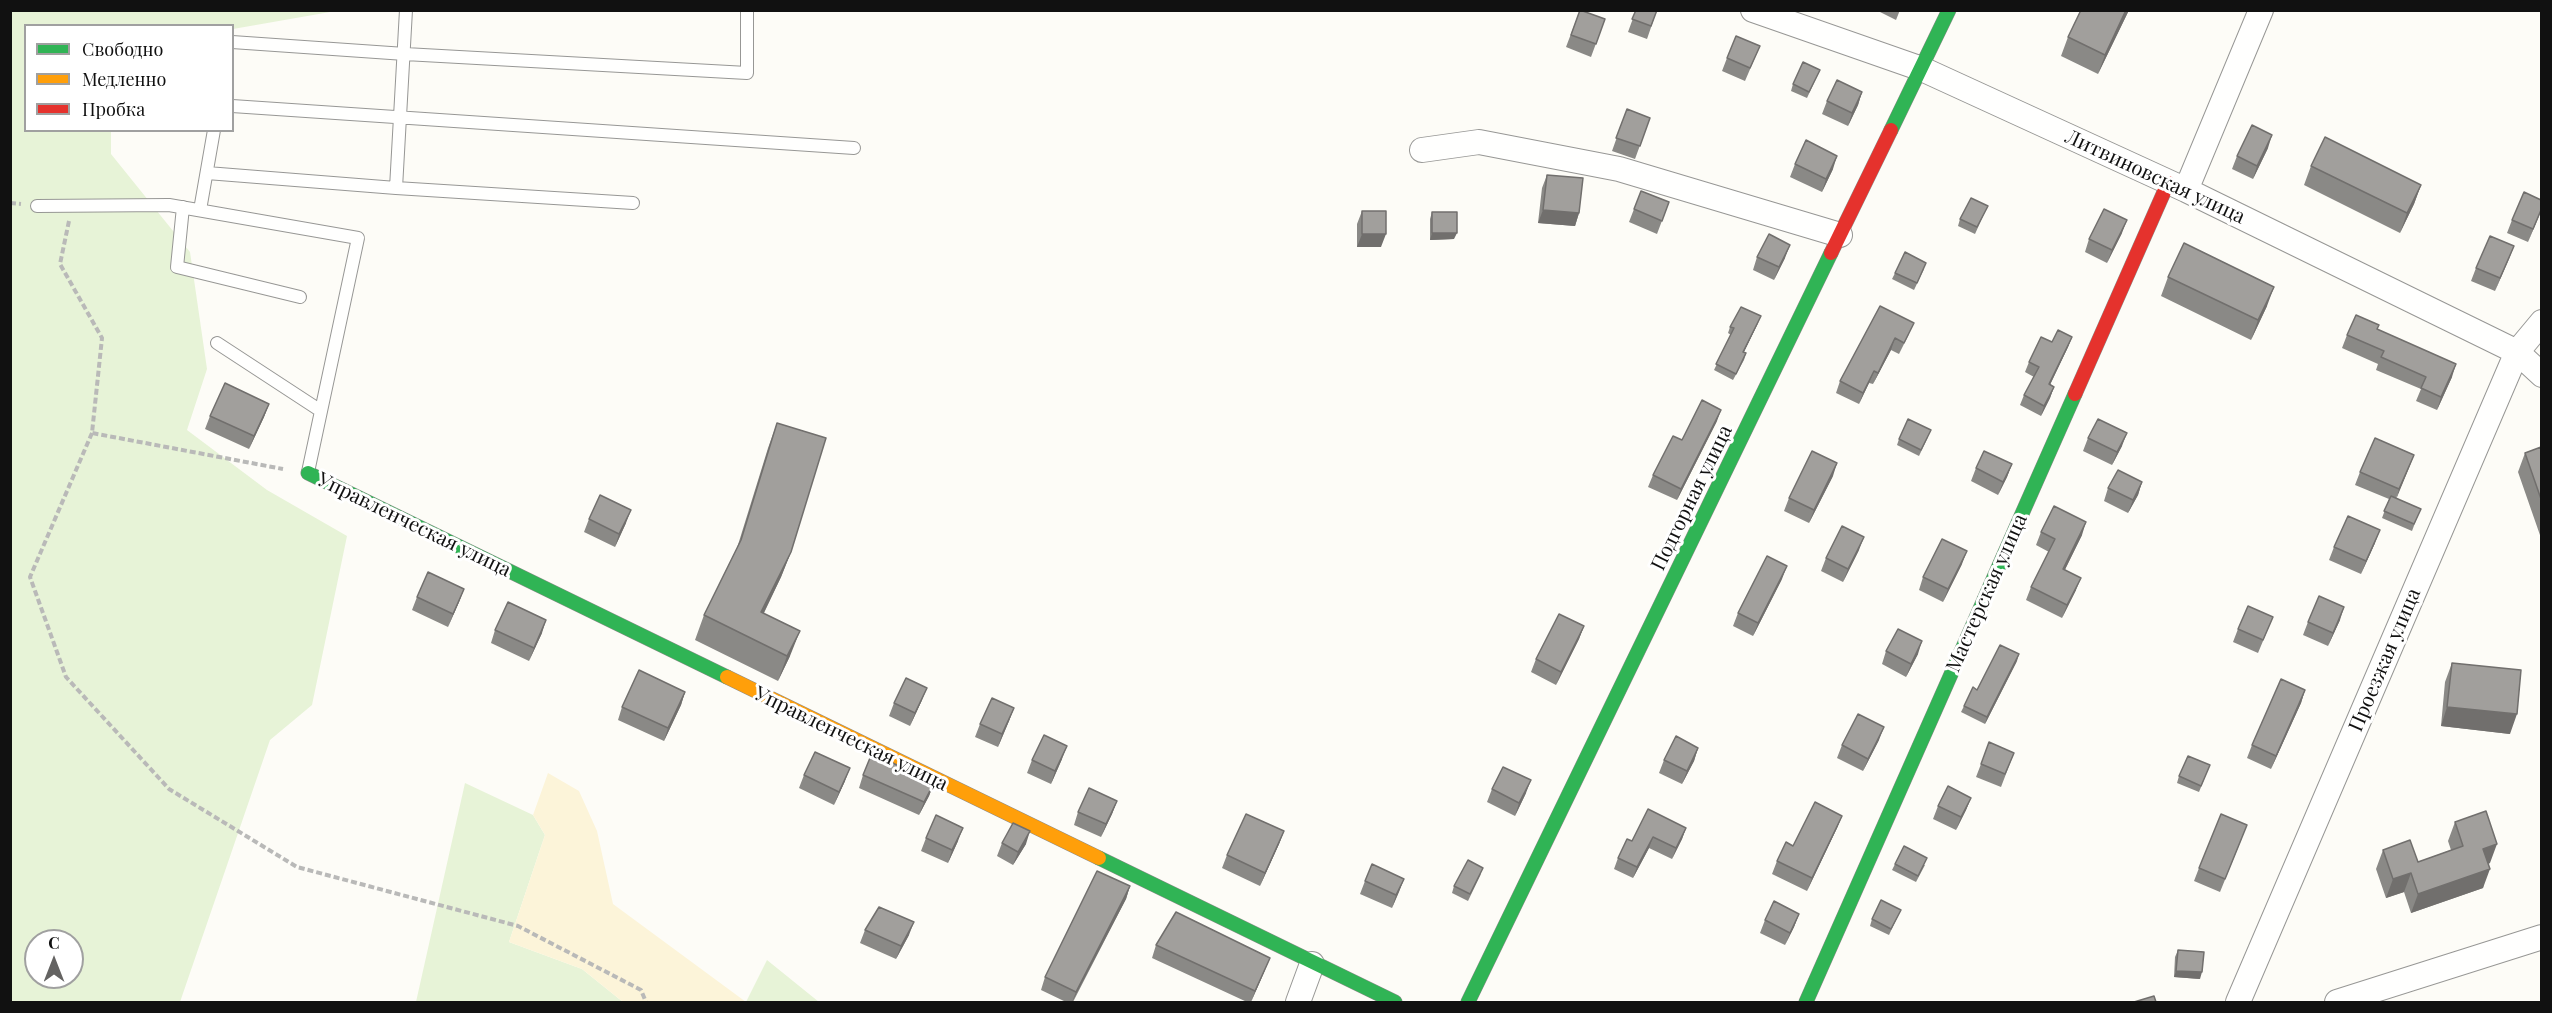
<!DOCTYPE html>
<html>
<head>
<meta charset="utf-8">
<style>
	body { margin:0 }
	#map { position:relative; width:2552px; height:1013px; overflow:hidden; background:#fdfcf7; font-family:"Playfair Display",serif }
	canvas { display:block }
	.frame { position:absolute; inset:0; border:12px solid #111; pointer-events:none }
	.legend { position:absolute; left:24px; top:24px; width:210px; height:108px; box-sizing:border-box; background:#fff; border:2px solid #a0a0a0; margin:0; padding:8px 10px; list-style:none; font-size:18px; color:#111 }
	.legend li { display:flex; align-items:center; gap:12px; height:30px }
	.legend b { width:30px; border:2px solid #a0a0a0 }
	.north { position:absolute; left:24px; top:929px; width:60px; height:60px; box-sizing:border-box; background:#fff; border:2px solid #a0a0a0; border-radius:50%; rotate:0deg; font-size:16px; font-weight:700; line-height:24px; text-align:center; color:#111 }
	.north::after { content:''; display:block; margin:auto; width:21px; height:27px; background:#646362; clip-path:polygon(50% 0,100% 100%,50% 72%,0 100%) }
</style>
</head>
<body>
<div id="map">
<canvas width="2552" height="1013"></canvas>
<div class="frame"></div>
<ul class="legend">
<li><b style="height:8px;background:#30b455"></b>Свободно</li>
<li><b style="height:8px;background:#ff9f0a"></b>Медленно</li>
<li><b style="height:8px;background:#e5322d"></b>Пробка</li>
</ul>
<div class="north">С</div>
</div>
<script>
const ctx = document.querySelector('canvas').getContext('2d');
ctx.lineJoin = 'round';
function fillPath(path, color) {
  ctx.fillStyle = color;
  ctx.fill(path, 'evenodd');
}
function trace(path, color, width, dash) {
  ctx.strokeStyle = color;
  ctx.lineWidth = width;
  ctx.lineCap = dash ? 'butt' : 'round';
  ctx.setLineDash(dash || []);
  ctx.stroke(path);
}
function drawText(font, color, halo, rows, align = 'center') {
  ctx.font = font + ' "Playfair Display",serif';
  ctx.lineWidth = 6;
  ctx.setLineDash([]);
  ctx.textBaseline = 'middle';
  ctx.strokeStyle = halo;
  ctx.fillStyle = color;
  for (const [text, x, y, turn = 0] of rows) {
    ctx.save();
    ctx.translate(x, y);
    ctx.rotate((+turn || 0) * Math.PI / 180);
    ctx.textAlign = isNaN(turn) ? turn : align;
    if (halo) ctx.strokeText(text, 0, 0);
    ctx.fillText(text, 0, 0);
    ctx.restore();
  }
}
fillPath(new Path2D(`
	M10,11H336L233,29L232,26H26V130L111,131V154L190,252L207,369L187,430L267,490L347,536L312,705L270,740L180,1002H11ZM36,941H72V977H36Z
	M465,783L533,815L545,835L509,942L582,969L623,1002H416Z
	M767,960L819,1002H746Z`), '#e7f3d7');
fillPath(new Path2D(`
	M548,773L579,791L597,831L613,904L746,1002H623L582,969L509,942L545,835L533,815Z`), '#fcf4d9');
const lane = new Path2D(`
	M406,10L396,188L633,203
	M232,42L405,54L747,73V10
	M232,106L854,148
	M207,173L396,188
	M37,206L169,205L358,238L308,472
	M183,207L177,267L300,297
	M200,210L214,130
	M217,343L321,411`);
const street = new Path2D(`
	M1753,10L1922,69L2186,190L2517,352L2542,375
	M1422,150L1479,142L1619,169L1840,235
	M2186,190L2261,10
	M1298,1002L1312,964
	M2238,1002L2517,352L2542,322
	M2337,1002L2542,937`);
const fast = new Path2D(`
	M1891,130L1949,10
	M308,473L727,677
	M1099,858L1395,1002
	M1468,1002L1831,253
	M1806,1002L2075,394`);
const slow = new Path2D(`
	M727,677L1099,858`);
const jam = new Path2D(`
	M1831,253L1891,130
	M2075,394L2168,183`);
trace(lane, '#979795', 14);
trace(street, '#979795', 26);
trace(fast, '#8e8d8b', 15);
trace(slow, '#8e8d8b', 15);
trace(jam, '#8e8d8b', 15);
trace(new Path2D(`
	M10,203L21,204
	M69,221L60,264L102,338L92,433L283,469
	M92,433L30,577L66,677L169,789L297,867L518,926L641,990L646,1002`), '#b9b9b8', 4, [6, 3]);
trace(lane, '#fffffe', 12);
trace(street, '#fffffe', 24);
trace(fast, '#30b455', 14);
trace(slow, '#ff9f0a', 14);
trace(jam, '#e5322d', 14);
fillPath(new Path2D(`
	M1580,10L1605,19L1591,57L1566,47Z
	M1636,10H1657L1647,39L1628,32Z
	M1876,10H1900L1896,20Z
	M2081,10H2129L2098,74L2061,56L2068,37Z
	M1760,46L1745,81L1722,71L1727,58Z
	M1820,70L1807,98L1791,91L1793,84Z
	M1862,92L1858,105L1848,126L1822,114L1827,101Z
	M1627,109L1650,118L1635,159L1612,151Z
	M2268,148L2253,179L2232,169L2237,156Z
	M1795,164L1833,169L1822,192L1790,177Z
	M2311,166L2421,185L2414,204L2400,233L2304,185Z
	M1547,175L1579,213L1575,226L1538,223L1542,188Z
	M1641,191L1669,202L1657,234L1629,222Z
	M1362,211L1381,247H1357V224Z
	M2541,211L2528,242L2507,233L2512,220Z
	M1432,212L1454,239L1430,240V219Z
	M1985,212L1975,234L1958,226L1960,219Z
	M2122,233L2107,263L2085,252L2089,239Z
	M2514,246L2495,291L2471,281L2476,268Z
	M1757,257L1785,258L1774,280L1753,270Z
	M1924,269L1914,290L1892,279L1895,273Z
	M2168,277L2267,306L2251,340L2161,296Z
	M1880,306L1909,334L1899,354L1891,350L1873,384L1869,383L1859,404L1836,393L1840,381Z
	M1758,323L1744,352L1746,353L1744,360L1733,380L1714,370L1731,335L1728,333L1730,327Z
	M2377,329L2452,377L2437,410L2416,401L2421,389L2376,370L2378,364L2342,348L2347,335Z
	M2072,337L2068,347L2050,385L2054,387L2050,398L2041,416L2020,405L2024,395L2034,377L2025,372L2029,362L2052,342Z
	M269,404L264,417L249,449L205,429L210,416Z
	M1717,421L1677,500L1648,487L1653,475L1682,440Z
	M777,423L791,552L781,577L764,613L790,656L778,681L695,640L704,615L737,548L768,448Z
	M1928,437L1919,456L1897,445L1899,439Z
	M2088,438L2122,446L2112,465L2083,451Z
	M2541,447V538L2518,472L2525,453Z
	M2414,455L2396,498L2418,515L2412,531L2382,518L2389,499L2355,485L2360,472Z
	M2012,464L2007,477L1998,495L1971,481L1976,468Z
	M1833,476L1809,523L1784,511L1789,498Z
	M2142,482L2138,495L2128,513L2104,501L2108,488Z
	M589,519L626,523L615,547L584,532Z
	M2041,532L2082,535L2065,569L2076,590L2062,618L2026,600L2031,587L2049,552L2036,545Z
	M2375,543L2361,574L2329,560L2334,547Z
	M1859,550L1843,582L1821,571L1826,558Z
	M1962,564L1943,602L1919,590L1923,577Z
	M1782,579L1753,636L1733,626L1738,613Z
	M464,589L459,602L448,627L412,610L417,597Z
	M2273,617L2258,653L2233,642L2238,629Z
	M2340,620L2328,646L2303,635L2308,622Z
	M1584,626L1579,639L1556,685L1531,672L1536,659Z
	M495,630L542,633L529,661L491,643Z
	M1886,651L1918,654L1906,677L1882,664Z
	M2017,661L1985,724L1961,712L1964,706L1977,690Z
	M2452,663L2510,734L2441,726L2445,682Z
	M2305,690L2301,703L2271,769L2247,758L2252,745Z
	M685,692L681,705L664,741L618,720L622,707Z
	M922,700L910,726L889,716L894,703Z
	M1014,708L1009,721L998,747L975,737L980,724Z
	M1879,740L1863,771L1837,758L1842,745Z
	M1698,748L1694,761L1682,784L1659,773L1664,760Z
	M2014,753L2001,787L1976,777L1981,764Z
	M1062,759L1051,784L1027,773L1032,760Z
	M2210,765L2199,792L2177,783L2179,776Z
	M804,775L845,781L834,805L799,788Z
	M863,775L934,783L929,796L919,815L859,788Z
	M1492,789L1526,793L1515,816L1487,802Z
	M1971,798L1966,810L1956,830L1933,819L1938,806Z
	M1117,801L1112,814L1101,837L1074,825L1078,812Z
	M1842,816L1837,828L1807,891L1772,874L1777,861L1793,846Z
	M2455,822L2490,863L2488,864L2483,888L2411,913L2404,892L2386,898L2376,869L2383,850L2418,862L2451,850L2448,841Z
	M1686,828L1682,839L1672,859L1649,848L1633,878L1614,869L1618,858L1632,841Z
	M1284,831L1279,844L1260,886L1222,868L1227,855Z
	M926,838L958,841L948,863L921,851Z
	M2242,838L2220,892L2194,881L2199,868Z
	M1002,843L1026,844L1013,865L997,856Z
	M1895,864L1925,865L1916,882L1892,870Z
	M1481,874L1468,901L1452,893L1454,886Z
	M1404,879L1392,908L1360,894L1365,881Z
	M1130,886L1126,899L1073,1002H1066L1041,990L1045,977Z
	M1799,914L1794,927L1785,945L1760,933L1765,920Z
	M1898,916L1889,935L1870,926L1872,919Z
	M865,930L909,935L896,959L860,943Z
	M1156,945L1265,970L1251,1002H1247L1152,958Z
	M2178,950L2200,979L2174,977L2175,957Z`), '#8a8986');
fillPath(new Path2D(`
	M2126,10H2129L2098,74L2105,55Z
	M1862,92L1858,105L1848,126L1852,113Z
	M2272,135L2268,148L2253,179L2257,166Z
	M1837,156L1833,169L1822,192L1826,179Z
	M2421,185L2414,204L2400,233L2407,213Z
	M1543,210L1579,213L1575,226L1538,223Z
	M2541,210V211L2528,242L2533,229Z
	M2127,220L2122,233L2107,263L2112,250Z
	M1432,233H1457L1454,239L1430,240Z
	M1362,234H1386L1381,247H1357Z
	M1790,245L1785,258L1774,280L1779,267Z
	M2514,246L2509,259L2495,291L2500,278Z
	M2274,287L2267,306L2251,340L2258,320Z
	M1761,316L1758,323L1741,358L1743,352Z
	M2072,337L2068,347L2045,395L2049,384Z
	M1895,338L1891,350L1873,384L1878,373Z
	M2456,364L2452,377L2437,410L2441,397Z
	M1874,371L1869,383L1859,404L1863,393Z
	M2054,387L2050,398L2041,416L2044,406Z
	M269,404L264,417L249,449L254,436Z
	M1721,410L1717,421L1677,500L1681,489Z
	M2127,433L2122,446L2112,465L2117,452Z
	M2414,455L2409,468L2395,502L2399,489Z
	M1837,463L1833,476L1809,523L1814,510Z
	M2012,464L2007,477L1998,495L2003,482Z
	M2142,482L2138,495L2128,513L2133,500Z
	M631,510L626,523L615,547L619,534Z
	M2086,522L2082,535L2059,582L2063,569Z
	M2380,530L2375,543L2361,574L2366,561Z
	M1864,537L1859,550L1843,582L1848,569Z
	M1967,551L1962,564L1943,602L1948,589Z
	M791,552L781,577L752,637L761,612Z
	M1787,566L1782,579L1753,636L1758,623Z
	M2081,578L2076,590L2062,618L2067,605Z
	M464,589L459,602L448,627L453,614Z
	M2344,607L2340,620L2328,646L2333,633Z
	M546,620L542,633L529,661L534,648Z
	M1584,626L1579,639L1556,685L1561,672Z
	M800,631L790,656L778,681L787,656Z
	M1922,641L1918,654L1906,677L1911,664Z
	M2019,654L2017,661L1985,724L1987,717Z
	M927,688L922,700L910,726L915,713Z
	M2305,690L2301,703L2271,769L2276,756Z
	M685,692L681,705L664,741L668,728Z
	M2447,707L2517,714L2510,734L2441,726Z
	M1014,708L1009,721L998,747L1002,734Z
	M1884,727L1879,740L1863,771L1868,759Z
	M1067,746L1062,759L1051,784L1055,771Z
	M1698,748L1694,761L1682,784L1687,771Z
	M850,768L845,781L834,805L839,792Z
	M1531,780L1526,793L1515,816L1519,803Z
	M934,783L929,796L919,815L924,802Z
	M1971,798L1966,810L1956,830L1961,817Z
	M1117,801L1112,814L1101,837L1106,824Z
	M1842,816L1837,828L1807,891L1812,878Z
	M963,828L958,841L948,863L952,850Z
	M1686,828L1682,839L1672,859L1676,848Z
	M1030,831L1026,844L1013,865L1018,852Z
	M1284,831L1279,844L1260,886L1265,873Z
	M1653,837L1649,848L1633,878L1637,867Z
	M2497,844L2490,863L2476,868L2483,849Z
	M2490,869L2483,888L2411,913L2418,894Z
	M2411,873L2404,892L2386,898L2393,879Z
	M1404,879L1399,892L1392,908L1396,895Z
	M1130,886L1126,899L1072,1002L1076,992Z
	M1799,914L1794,927L1785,945L1790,933Z
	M914,922L909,935L896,959L901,946Z
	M1270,958L1265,970L1251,1002L1255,991Z
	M2176,971L2202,972L2200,979L2174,977Z`), '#716f6d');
const building = new Path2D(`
	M1580,10L1605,19L1596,44L1571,35Z
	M1636,10H1657L1651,26L1632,19Z
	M2081,10H2126L2105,55L2068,37Z
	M1736,36L1760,46L1750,68L1727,58Z
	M1803,62L1820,70L1809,92L1793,84Z
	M1837,80L1862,92L1852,113L1827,101Z
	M1627,109L1650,118L1640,146L1616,138Z
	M2252,125L2272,135L2257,166L2237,156Z
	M2325,137L2421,185L2407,213L2311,166Z
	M1806,140L1837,156L1826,179L1795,164Z
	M1547,175L1583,178L1579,213L1543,210Z
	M1641,191L1669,202L1662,221L1634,209Z
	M2524,192L2541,200V210L2533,229L2512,220Z
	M1971,198L1988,206L1977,227L1960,219Z
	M2104,209L2127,220L2112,250L2089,239Z
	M1362,211H1386V234H1362Z
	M1432,212H1457V233H1432Z
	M1769,234L1790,245L1779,267L1757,257Z
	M2490,236L2514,246L2500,278L2476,268Z
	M2184,243L2274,287L2258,320L2168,277Z
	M1905,252L1926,263L1917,283L1895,273Z
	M1880,306L1914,323L1904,343L1895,338L1878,373L1874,371L1863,393L1840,381Z
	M1741,307L1761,316L1743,352L1746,353L1736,374L1716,364L1734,328L1730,327Z
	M2356,315L2379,325L2377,329L2456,364L2441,397L2421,388L2426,377L2381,357L2384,351L2347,335Z
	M2058,330L2072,337L2049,384L2054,387L2044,406L2024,395L2039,367L2029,362L2041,337L2052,342Z
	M225,383L269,404L254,436L210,416Z
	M1702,400L1721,410L1681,489L1653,475L1673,436L1682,440Z
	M1908,419L1931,430L1921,450L1899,439Z
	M2098,419L2127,433L2117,452L2088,438Z
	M777,423L826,438L791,552L761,612L800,631L787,656L704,615L741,540Z
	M2375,438L2414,455L2399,489L2360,472Z
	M2541,447V499L2525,453Z
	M1812,451L1837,463L1814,510L1789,498Z
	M1984,451L2012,464L2003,482L1976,468Z
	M2118,470L2142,482L2133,500L2108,488Z
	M600,495L631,510L619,534L589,519Z
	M2391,496L2421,509L2414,524L2384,511Z
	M2054,506L2086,522L2063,569L2081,578L2067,605L2031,587L2055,539L2041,532Z
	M2348,516L2380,530L2366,561L2334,547Z
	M1842,526L1864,537L1848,569L1826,558Z
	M1942,539L1967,551L1948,589L1923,577Z
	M1767,556L1787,566L1758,623L1738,613Z
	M428,572L464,589L453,614L417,597Z
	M2319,596L2344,607L2333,633L2308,622Z
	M508,602L546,620L534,648L495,630Z
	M2248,606L2273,617L2263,640L2238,629Z
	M1559,614L1584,626L1561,672L1536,659Z
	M1898,629L1922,641L1911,664L1886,651Z
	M2000,645L2019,654L1987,717L1964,706L1973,687L1977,690Z
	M2452,663L2521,670L2517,714L2447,707Z
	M639,670L685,692L668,728L622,707Z
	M906,678L927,688L915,713L894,703Z
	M2281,679L2305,690L2276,756L2252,745Z
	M992,698L1014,708L1002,734L980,724Z
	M1858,714L1884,727L1868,759L1842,745Z
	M1044,735L1067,746L1055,771L1032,760Z
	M1676,736L1698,748L1687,771L1664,760Z
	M1989,742L2014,753L2005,774L1981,764Z
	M815,752L850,768L839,792L804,775Z
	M872,753L934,783L924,802L863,775Z
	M2188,756L2210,765L2201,786L2179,776Z
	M1503,767L1531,780L1519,803L1492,789Z
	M1948,786L1971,798L1961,817L1938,806Z
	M1089,788L1117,801L1106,824L1078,812Z
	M1815,802L1842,816L1812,878L1777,861L1786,842L1793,846Z
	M1648,809L1686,828L1676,848L1653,837L1637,867L1618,858L1627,839L1632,841Z
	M2486,811L2497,844L2483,849L2490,869L2418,894L2411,873L2393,879L2383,850L2410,840L2418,862L2463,846L2455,822Z
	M1246,814L1284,831L1265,873L1227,855Z
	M2221,814L2247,825L2225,879L2199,868Z
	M936,815L963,828L952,850L926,838Z
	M1013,823L1030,831L1018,852L1002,843Z
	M1904,846L1927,858L1918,876L1895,864Z
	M1468,860L1483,868L1470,894L1454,886Z
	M1372,864L1404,879L1396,895L1365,881Z
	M1097,871L1130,886L1076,992L1045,977Z
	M1881,900L1901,910L1891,929L1872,919Z
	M1774,901L1799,914L1790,933L1765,920Z
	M879,907L914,922L901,946L865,930Z
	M1176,912L1270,958L1255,991L1156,945Z
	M2178,950L2204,952L2202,972L2176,971Z
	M2154,996L2156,1002H2134Z`);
fillPath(building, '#a19f9c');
trace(building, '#716f6d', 1.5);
drawText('20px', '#111', '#fff', [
	["Литвиновская улица",2155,177,25],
	["Подгорная улица",1692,498,-64],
	["Управленческая улица",414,525,26],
	["Мастерская улица",1987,593,-66],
	["Проезжая улица",2385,660,-67],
	["Управленческая улица",851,739,26]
]);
</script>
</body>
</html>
